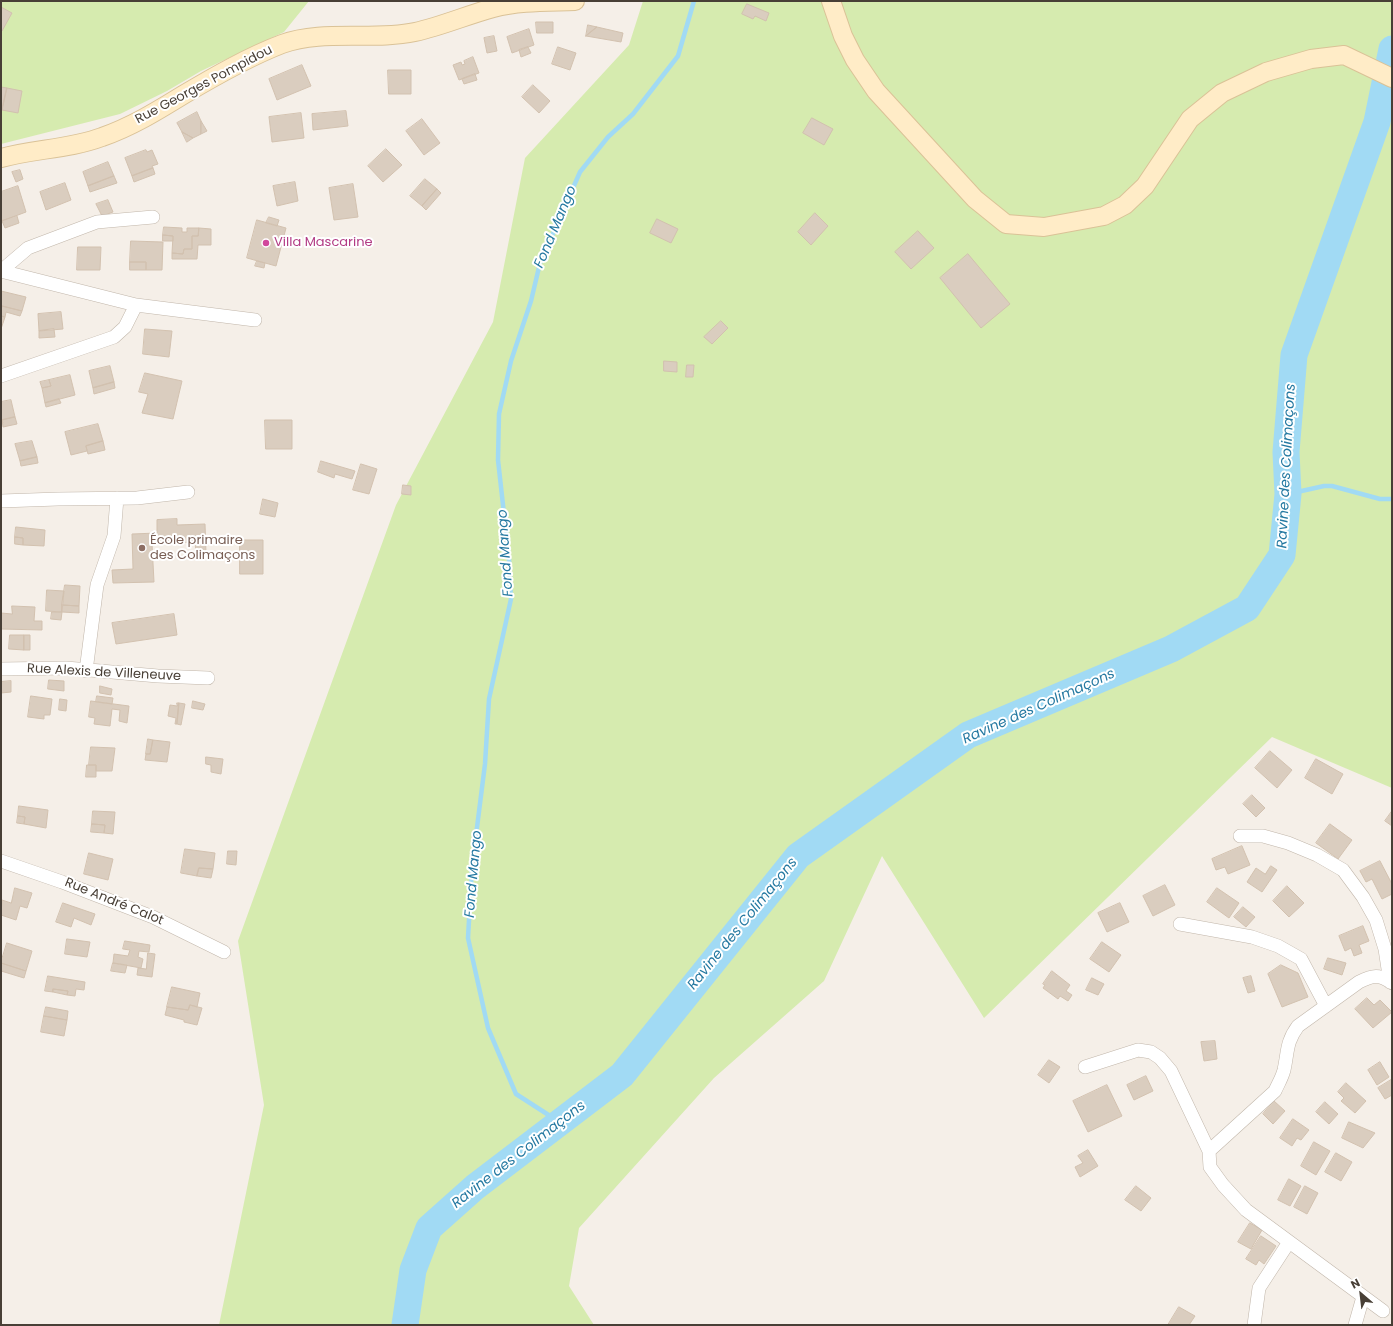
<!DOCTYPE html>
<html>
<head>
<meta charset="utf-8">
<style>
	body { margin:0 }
	#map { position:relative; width:1393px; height:1326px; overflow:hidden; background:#f5efe8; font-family:Poppins,sans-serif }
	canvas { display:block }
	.frame { position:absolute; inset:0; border:2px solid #483f36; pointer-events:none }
	.north { position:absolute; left:1341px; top:1274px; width:40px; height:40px; -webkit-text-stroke:3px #fff; paint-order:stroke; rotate:332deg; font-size:11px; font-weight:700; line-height:16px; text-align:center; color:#483f36 }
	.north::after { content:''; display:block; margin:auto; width:14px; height:18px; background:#483f36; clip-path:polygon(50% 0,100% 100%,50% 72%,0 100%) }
</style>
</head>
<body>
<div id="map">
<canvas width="1393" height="1326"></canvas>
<div class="frame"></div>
<div class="north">N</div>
</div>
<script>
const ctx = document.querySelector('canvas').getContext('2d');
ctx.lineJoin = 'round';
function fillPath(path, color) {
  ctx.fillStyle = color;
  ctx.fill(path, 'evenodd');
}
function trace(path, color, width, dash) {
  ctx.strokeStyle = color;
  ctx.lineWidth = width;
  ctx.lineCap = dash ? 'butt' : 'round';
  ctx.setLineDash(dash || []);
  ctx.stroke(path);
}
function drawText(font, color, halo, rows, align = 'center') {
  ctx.font = font + ' Poppins,sans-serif';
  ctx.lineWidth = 4;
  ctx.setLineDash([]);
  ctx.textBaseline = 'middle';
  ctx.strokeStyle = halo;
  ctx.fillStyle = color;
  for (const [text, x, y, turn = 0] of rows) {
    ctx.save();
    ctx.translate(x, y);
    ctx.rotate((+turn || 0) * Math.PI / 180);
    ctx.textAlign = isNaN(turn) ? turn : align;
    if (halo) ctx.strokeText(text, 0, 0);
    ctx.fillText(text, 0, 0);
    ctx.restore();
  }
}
fillPath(new Path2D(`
	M1,1H309L284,32L201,71L167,91L120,114L1,144Z
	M643,1H1392V788L1272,737L984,1018L882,856L824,981L714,1078L579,1228L569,1286L594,1325H219L264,1105L238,941L396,505L493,322L525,158L629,45Z`), '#d6ebaf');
trace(new Path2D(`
	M1288,494L1324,486H1332L1380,499H1392
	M561,1123L516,1094L488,1028L468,938L472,867L485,764L489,699L511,599L509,559L498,460L499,414L511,361L531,301L540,263L580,172L608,137L633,114L678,56L694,1`), '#a1daf4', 4.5);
trace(new Path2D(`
	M405,1325L413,1270L429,1228L475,1187L622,1075L798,856L968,735L1171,649L1247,608L1282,555L1288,494L1286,452L1294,355L1377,122L1392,49`), '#a1daf4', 27);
const building = new Path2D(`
	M747,4L769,13L766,21L755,16L753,19L742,14Z
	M1,7L12,13L2,31L1,30Z
	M536,22H553V33H537Z
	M588,25L597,27L586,36Z
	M597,27L623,33L621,42L586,36Z
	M529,29L534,45L512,53L507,37Z
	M494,36L497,51L487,53L484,38Z
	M528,47L531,53L521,57L519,50Z
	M558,47L576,53L570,70L552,64Z
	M473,57L479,73L459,80L453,65L461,62L462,65L465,64L464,61Z
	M302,65L311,86L277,100L269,79Z
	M388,70H411V94H389Z
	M475,74L477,80L464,84L462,79Z
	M533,85L550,101L539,113L522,97Z
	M1,87L7,88L2,110H1Z
	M7,88L22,91L18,113L2,110Z
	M346,111L348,126L313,130L312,114Z
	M197,112L201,121V134L193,138L182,132L177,123Z
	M301,113L304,138L272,142L269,117Z
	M812,118L833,129L824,145L803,133Z
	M422,119L440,143L424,155L406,131Z
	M201,121L207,131L201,134Z
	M182,132L193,138L187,142Z
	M386,149L402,165L383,182L368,166Z
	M146,150L147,152L152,150L158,164L152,166L153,168L132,176L125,158Z
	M108,162L114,176L88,186L83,172Z
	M153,168L155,174L134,182L132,176Z
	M20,170L23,179L16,182L12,172Z
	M114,176L117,183L90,192L88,186Z
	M425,179L437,189L422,206L410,196Z
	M295,182L298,201L277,206L273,186Z
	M65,183L71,200L46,210L40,192Z
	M353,184L358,217L334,220L329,188Z
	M18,186L26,212L2,221L1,217V192Z
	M437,189L441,193L426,210L422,206Z
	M108,200L113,212L102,216L96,204Z
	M815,213L828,226L811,245L798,232Z
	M17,216L19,223L5,228L2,221Z
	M269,217L279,220L277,226L266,223Z
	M657,219L678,229L671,243L650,233Z
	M257,220L286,228L276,266L247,258Z
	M164,227L182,228V232H187V228H199L198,236H192V249H184L183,254L172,253L173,236L163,235Z
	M199,228L211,229V245H198L197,259H172V253L183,254L184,249H192V236H198Z
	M918,231L934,248L911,269L895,252Z
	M163,235L173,236V241H163Z
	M131,241L163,242L162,270H146V262H130Z
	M78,247H101L100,270H77Z
	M968,254L1010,304L981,328L940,278Z
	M257,261L265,263L264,268L255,266Z
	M130,262H146V270H130Z
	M1,291L26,297L22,311L2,306L1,311Z
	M2,306L22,311L20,316L6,312L5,317L1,316Z
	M61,312L63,329L39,331L38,314Z
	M1,316L5,317L1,329Z
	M721,321L728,328L712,344L704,337Z
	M54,329L55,337L39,338V331Z
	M145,329L172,331L169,357L143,354Z
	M664,361L677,362V372L664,371Z
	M687,365H694L693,377H686Z
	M110,366L114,382L93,388L89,371Z
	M145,373L182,381L173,419L142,413L148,394L139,392Z
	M70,375L75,395L45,403L42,388L51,386L49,380Z
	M49,380L51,386L42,388L40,382Z
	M114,382L115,388L94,394L93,388Z
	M59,399L61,403L46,407L45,403Z
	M11,400L15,417L2,420L3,423H1V402Z
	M15,417L17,424L3,427L2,420Z
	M265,420H292V449H266Z
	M98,424L103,441L86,446L87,451L71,455L65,432Z
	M32,441L37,457L20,461L15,444Z
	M103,441L105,450L88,454L86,446Z
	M37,457L38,463L21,466L20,461Z
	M321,461L355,471L352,479L335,474L334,478L318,472Z
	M361,464L377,469L369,494L353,490Z
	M403,485L411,486V495L402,494Z
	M263,499L278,503L275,517L260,514Z
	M177,519V525L205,524L206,553H196L195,542L152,544L154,582L113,583L112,570L133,569L132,534L157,533V520Z
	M16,527L45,530L44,546L23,545V538L15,537Z
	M15,537L23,538V545L15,544Z
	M240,540H263V574H240Z
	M65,585L80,586L79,606L62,605Z
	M47,590L64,591L62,612L46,611Z
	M62,605L79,606V613L62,612Z
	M12,606L35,607L34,621H42V630L1,629V613L12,614Z
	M52,612H62L61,620L51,619Z
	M174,614L177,635L116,644L112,623Z
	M10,635H24V650L9,649Z
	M24,635H30V650H24Z
	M49,680L64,681V691L48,689Z
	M11,681V692L1,693V682Z
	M100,686L112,689L111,695L100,693Z
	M31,696L52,699L50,715H44V719L28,717Z
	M97,696L113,698L112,704L96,702Z
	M60,699L67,700L66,711L59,710Z
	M91,701L129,706L127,723L119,721L120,710L112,709L110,726L94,724L95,718L89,717Z
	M193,701L205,704L203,710L192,708Z
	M177,703H179L177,724H175L176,718L168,716L170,705L177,706Z
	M179,703L185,704L181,725L177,724Z
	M148,739L153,740L150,754H146Z
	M153,740L170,742L167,762L145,760L146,754H150Z
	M91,747L115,748L112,771H96V765H89Z
	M1270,751L1292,770L1277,788L1255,768Z
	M206,757L223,759L221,774L211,772V765L206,764Z
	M1316,759L1343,774L1332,794L1305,778Z
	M87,765H96V777H86Z
	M1252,795L1265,808L1256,817L1243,804Z
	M19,806L48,810L46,828L24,824L25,817L18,816Z
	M93,811L115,812L113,834L104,833L105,825L92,824Z
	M1392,811V826L1385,821Z
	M18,816L25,817L24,824L17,823Z
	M92,824L105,825L104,833L91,832Z
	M1330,824L1352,840L1338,859L1316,843Z
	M1242,846L1250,865L1228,874L1225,867L1216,870L1212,859Z
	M185,849L215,853L213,869L199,868L197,876L181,873Z
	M228,851H237L236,865L227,864Z
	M89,853L113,859L108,880L84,874Z
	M1380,861L1392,884V894L1382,899L1372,879L1366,882L1360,871Z
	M1271,866L1277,870L1262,892L1247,882L1256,868L1265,874Z
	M199,868L213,869L211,878L197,876Z
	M1165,885L1175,905L1153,916L1143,896Z
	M1287,886L1304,903L1289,917L1273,901Z
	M15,888L32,893L27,908L20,906L16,920L1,915L2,900L11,903Z
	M1217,888L1239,903L1229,918L1207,902Z
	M63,903L95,914L91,925L74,918L71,927L56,922Z
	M1120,903L1129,922L1107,932L1098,913Z
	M1243,907L1255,917L1246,927L1234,917Z
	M1363,926L1369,941L1359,945L1362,953L1354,956L1351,948L1345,951L1339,936Z
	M67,939L90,942L87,957L65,954Z
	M125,941L150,945L149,952L139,951L138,957L143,959L141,968L113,963L114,954L128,956L130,950L123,949Z
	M1102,942L1121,955L1109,972L1090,959Z
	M7,943L32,951L26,971L1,963Z
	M148,953L155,954L152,977L137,975L138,968L146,969Z
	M1328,958L1346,963L1342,975L1324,969Z
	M1,963L26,971L24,978L1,971Z
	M113,963L127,965L125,973L111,971Z
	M1281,965L1298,973L1308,997L1282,1007L1268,974Z
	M1052,971L1070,985L1066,991L1072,995L1068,1001L1060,996L1058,999L1043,988L1045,985L1043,984Z
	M48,976L85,982L84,990L76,989L75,996L67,995L68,991L53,989V992L45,991Z
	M1251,976L1255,991L1248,993L1243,978Z
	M1092,978L1104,984L1098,995L1086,990Z
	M172,987L200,993L197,1007L190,1005L188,1010L167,1007Z
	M53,989L68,991L67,995L53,992Z
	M1367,998L1374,1005L1380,1000L1392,1012L1373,1028L1355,1009Z
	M190,1005L202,1008L197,1025L184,1022V1020L165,1015L167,1007L188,1010Z
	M46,1007L68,1011L67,1020L44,1016Z
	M44,1016L67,1020L64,1036L41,1032Z
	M1215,1041L1217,1059L1204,1061L1201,1042Z
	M1049,1060L1060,1067L1049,1083L1038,1075Z
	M1380,1062L1389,1077L1377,1085L1368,1070Z
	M1146,1076L1153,1091L1134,1100L1127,1085Z
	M1391,1080L1392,1083V1095L1385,1099L1378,1088Z
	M1346,1083L1366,1101L1355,1113L1341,1101L1344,1098L1338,1092Z
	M1107,1085L1122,1116L1088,1132L1073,1101Z
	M1274,1101L1285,1111L1273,1124L1263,1114Z
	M1325,1102L1338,1114L1329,1124L1316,1112Z
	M1293,1119L1309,1130L1301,1140L1297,1138L1292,1146L1280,1138Z
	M1349,1122L1375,1133L1363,1148L1342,1138Z
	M1314,1142L1330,1151L1316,1175L1301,1166Z
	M1088,1150L1098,1166L1080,1177L1075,1167L1083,1163L1078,1156Z
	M1336,1153L1352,1162L1341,1181L1325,1172Z
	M1289,1179L1301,1186L1290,1206L1278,1200Z
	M1136,1186L1151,1198L1141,1211L1125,1200Z
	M1305,1186L1318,1193L1307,1214L1294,1207Z
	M1250,1223L1262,1230L1251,1249L1238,1242Z
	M1261,1236L1276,1246L1264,1264L1259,1260L1256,1265L1246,1259Z
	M1179,1307L1195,1316L1189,1325H1168Z`);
fillPath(building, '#dacdbf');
trace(building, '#d2c1af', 1);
const minor = new Path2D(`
	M1,271L136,305L255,320
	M1,271L28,248L97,222L153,217
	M1,376L114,337L125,327L136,305
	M1,501L58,499L137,498L188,492
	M1,669L66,668L158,676L208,678
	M86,671L97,585L114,536L117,498
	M1240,836H1263L1288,843L1317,855L1343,870L1363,897L1376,920L1385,949L1390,982
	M1,861L62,882L153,917L224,952
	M1180,924L1252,937L1278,946L1301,959L1326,1006
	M1085,1067L1138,1050L1151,1052L1160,1058L1171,1071L1209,1151L1210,1167L1223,1185L1246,1210L1383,1311
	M1209,1151L1275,1091C1278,1084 1282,1078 1284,1070C1288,1052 1286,1042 1298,1026L1359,982C1373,975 1379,974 1392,983
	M1254,1325L1259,1288L1289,1242
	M1355,1325L1363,1297`);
const secondary = new Path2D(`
	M831,1L843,36L855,60L876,91L975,199L1006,224L1044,227L1104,216L1125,205L1145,186L1190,119L1222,93L1266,72L1311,59L1344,55L1392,78
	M1,158C34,149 70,149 102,137C131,127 157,111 183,95C215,76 248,57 282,44C322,29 373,41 415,32C442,26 467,15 493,8C520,1 548,2 575,1`);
trace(minor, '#c1b6aa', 14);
trace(secondary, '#dac297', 20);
trace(minor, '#fff', 13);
trace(secondary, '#ffecc7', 18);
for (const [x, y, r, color] of [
	[266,243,4,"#d1479c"],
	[142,548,4,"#8d6e63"]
]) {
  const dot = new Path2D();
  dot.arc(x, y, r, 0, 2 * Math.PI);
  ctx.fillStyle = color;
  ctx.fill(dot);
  trace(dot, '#fff', 1.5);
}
drawText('13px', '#483f36', '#fff', [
	["Rue Georges Pompidou",204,85,-28],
	["Rue Alexis de Villeneuve",104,673,3],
	["Rue André Calot",114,902,22]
]);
drawText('13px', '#b23c85', '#fff', [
	["Villa Mascarine",274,243]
], 'left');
drawText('13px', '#785e54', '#fff', [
	["École primaire",150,541],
	["des Colimaçons",150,556]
], 'left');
drawText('italic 14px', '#2579a1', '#fff', [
	["Fond Mango",556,227,-67],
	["Ravine des Colimaçons",1287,466,-87],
	["Fond Mango",506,553,-94],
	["Ravine des Colimaçons",1039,707,-24],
	["Fond Mango",474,874,-85],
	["Ravine des Colimaçons",743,924,-51],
	["Ravine des Colimaçons",519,1155,-38]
]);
</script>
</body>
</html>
